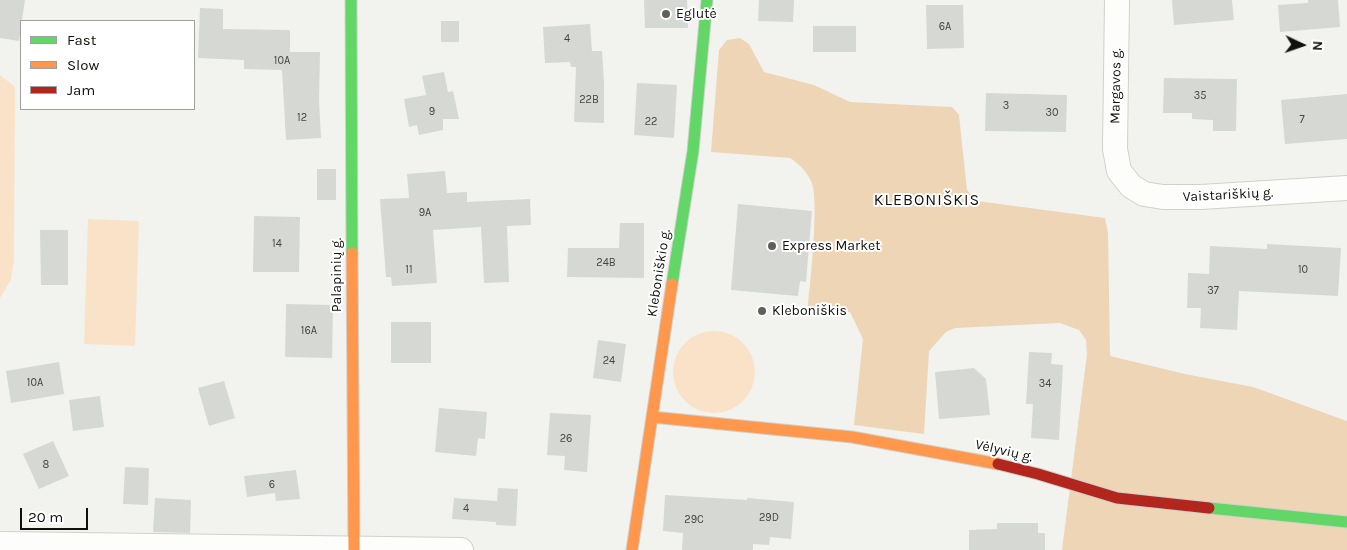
<!DOCTYPE html>
<html>
<head>
<meta charset="utf-8">
<style>
	body { margin:0 }
	#map { position:relative; width:1347px; height:550px; overflow:hidden; background:#f2f3ee; font-family:Karla,sans-serif }
	canvas { display:block }
	.legend { position:absolute; left:20px; top:20px; width:175px; height:90px; box-sizing:border-box; background:#fff; border:1px solid #9fa09e; margin:0; padding:6px 9px; list-style:none; font-size:15px; color:#10110d }
	.legend li { display:flex; align-items:center; gap:10px; height:25px }
	.legend b { width:25px; border:1px solid #9fa09e }
	.north { position:absolute; left:1277px; top:20px; width:50px; height:50px; -webkit-text-stroke:4px #fff; paint-order:stroke; rotate:93deg; font-size:14px; font-weight:700; line-height:20px; text-align:center; color:#10110d }
	.north::after { content:''; display:block; margin:auto; width:18px; height:22px; background:#10110d; clip-path:polygon(50% 0,100% 100%,50% 72%,0 100%) }
	.scale { position:absolute; left:20px; top:508px; width:68px; height:22px; box-sizing:border-box; border:2px solid #10110d; border-top:0; padding-left:6px; font-size:15px; line-height:18px; white-space:nowrap; color:#10110d; -webkit-text-stroke:4px #fff; paint-order:stroke }
</style>
</head>
<body>
<div id="map">
<canvas width="1347" height="550"></canvas>
<ul class="legend">
<li><b style="height:6px;background:#63d668"></b>Fast</li>
<li><b style="height:6px;background:#ff974d"></b>Slow</li>
<li><b style="height:6px;background:#b3261e"></b>Jam</li>
</ul>
<div class="north">N</div>
<div class="scale">20 m</div>
</div>
<script>
const ctx = document.querySelector('canvas').getContext('2d');
ctx.lineJoin = 'round';
function fillPath(path, color) {
  ctx.fillStyle = color;
  ctx.fill(path, 'evenodd');
}
function trace(path, color, width, dash) {
  ctx.strokeStyle = color;
  ctx.lineWidth = width;
  ctx.lineCap = dash ? 'butt' : 'round';
  ctx.setLineDash(dash || []);
  ctx.stroke(path);
}
function drawText(font, color, halo, rows, align = 'center') {
  ctx.font = font + ' Karla,sans-serif';
  ctx.lineWidth = 4;
  ctx.setLineDash([]);
  ctx.textBaseline = 'middle';
  ctx.strokeStyle = halo;
  ctx.fillStyle = color;
  for (const [text, x, y, turn = 0] of rows) {
    ctx.save();
    ctx.translate(x, y);
    ctx.rotate((+turn || 0) * Math.PI / 180);
    ctx.textAlign = isNaN(turn) ? turn : align;
    if (halo) ctx.strokeText(text, 0, 0);
    ctx.fillText(text, 0, 0);
    ctx.restore();
  }
}
fillPath(new Path2D(`
	M0,75L15,87L14,259L11,280L0,298Z
	M88,219L139,221L135,346L84,344Z
	M673 372a41 41 0 1 1 82 0a41 41 0 1 1-82 0Z`), '#f9e2c8');
fillPath(new Path2D(`
	M740,38L749,44L764,72L814,85L850,102L952,107L959,115L967,190L977,201L1105,218L1108,233L1110,356L1185,374L1253,387L1347,421V550H1062L1087,354L1086,340L1079,330L1060,323L955,328L946,332L929,351L924,434L854,425L863,339L850,312L808,306C810,284 820,197 811,181C807,172 798,163 790,158L711,152L719,50L727,40Z`), '#eed5b6');
fillPath(new Path2D(`
	M0,0H25L19,41L0,38Z
	M644,0H687L688,28H645Z
	M759,0H794L793,22L758,21Z
	M1172,0H1232L1234,20L1174,25Z
	M1308,0H1338L1340,27L1280,32L1278,5L1308,3Z
	M926,5H963L964,48L927,49Z
	M200,8L223,9V29L290,30V52H320L319,100L321,138L286,140L282,70L244,69V60L198,58Z
	M441,21H459V42H441Z
	M590,24L592,51H602L604,83V123L574,122L576,67H571L570,62L545,63L543,27Z
	M813,26H856V52H813Z
	M444,72L448,92L453,91L459,119H443V130L419,135L417,125L409,127L404,99L426,95L422,76Z
	M1164,78L1237,79L1236,131H1213V120L1192,119V113H1163Z
	M637,83L677,85L674,138L634,135Z
	M986,93L1067,95L1066,132L985,131Z
	M1347,94V139L1285,144L1281,100Z
	M317,169H336V200H317Z
	M445,171L447,193L467,192V202L530,199L531,225L507,226L509,282L484,283L481,227L433,230L437,283L392,286L391,277H386L380,199L409,198L407,174Z
	M738,204L812,211L806,282L800,281L798,296L731,290Z
	M254,216L300,217L299,272H253Z
	M620,223H644V278L567,277L568,248H619Z
	M40,230H68V285H41Z
	M1267,244L1341,248L1338,296L1239,291L1237,330L1200,328L1201,308H1187L1188,273L1209,274L1210,246L1267,249Z
	M286,304L333,305L332,358L285,357Z
	M391,322H431V363H391Z
	M598,340L626,344L621,382L593,378Z
	M1029,352L1052,353L1051,364L1063,365L1059,440L1031,438L1033,404H1026Z
	M59,362L64,394L11,403L6,371Z
	M974,368L986,379L990,415L939,419L935,372Z
	M224,381L235,418L209,426L198,388Z
	M100,396L104,427L73,431L69,400Z
	M439,408L487,412L485,439L478,438L476,456L435,452Z
	M550,413L591,415L587,472L564,470L565,456L547,455Z
	M53,441L69,476L39,489L23,454Z
	M125,467L149,468L148,505L123,504Z
	M296,470L300,499L276,501L275,493L247,497L244,476Z
	M498,488L518,489L516,526L496,525V522L452,519L454,498L497,501Z
	M665,495L747,500V498L794,502L791,539L770,537L769,545L753,544V550H682L683,533L663,531Z
	M155,498L191,500L190,533L153,532Z
	M997,523H1038V533H1045V550H969V530L997,529Z`), '#d6d8d4');
const street = new Path2D(`
	M1117,0L1115,149L1119,171L1131,186L1144,194L1163,197H1201L1347,188
	M0,544L461,550`);
const fast = new Path2D(`
	M351,0L352,253
	M672,284L693,151L707,0
	M1209,508L1347,522`);
const slow = new Path2D(`
	M352,253L354,550
	M652,417L852,437L998,464
	M632,550L672,284`);
const jam = new Path2D(`
	M998,464L1038,474L1117,498L1209,508`);
trace(street, '#d0d1cc', 26);
trace(fast, '#d0d1cc', 13);
trace(slow, '#d0d1cc', 13);
trace(jam, '#d0d1cc', 13);
trace(street, '#fdfdfc', 24);
trace(fast, '#63d668', 11);
trace(slow, '#ff974d', 11);
trace(jam, '#b3261e', 11);
for (const [x, y, r, color] of [
	[666,14,5,"#5f605c"],
	[772,246,5,"#5f605c"],
	[762,311,5,"#5f605c"]
]) {
  const dot = new Path2D();
  dot.arc(x, y, r, 0, 2 * Math.PI);
  ctx.fillStyle = color;
  ctx.fill(dot);
  trace(dot, '#fff', 2);
}
drawText('11px', '#454642', null, [
	["6A",945,27],
	["4",567,39],
	["10A",282,61],
	["35",1200,96],
	["22B",589,100],
	["3",1006,106],
	["9",432,112],
	["30",1052,113],
	["12",302,118],
	["7",1302,120],
	["22",651,122],
	["9A",425,213],
	["14",277,244],
	["24B",606,263],
	["11",409,270],
	["10",1303,270],
	["37",1213,291],
	["16A",309,331],
	["24",609,361],
	["10A",35,383],
	["34",1045,384],
	["26",566,439],
	["8",46,465],
	["6",272,485],
	["4",466,509],
	["29D",769,518],
	["29C",694,520]
]);
drawText('14px', '#10110d', '#fff', [
	["Eglutė",676,14],
	["Express Market",782,246],
	["Kleboniškis",772,311]
], 'left');
drawText('14px', '#10110d', '#fff', [
	["Margavos g.",1116,86,-89],
	["Vaistariškių g.",1228,195,-3],
	["Kleboniškio g.",659,273,-81],
	["Palapinių g.",337,275,-90],
	["Vėlyvių g.",1004,451,13]
]);
ctx.letterSpacing = '1px';
drawText('16px', '#10110d', '#fff', [
	["KLEBONIŠKIS",927,200]
]);
ctx.letterSpacing = '0px';
</script>
</body>
</html>
